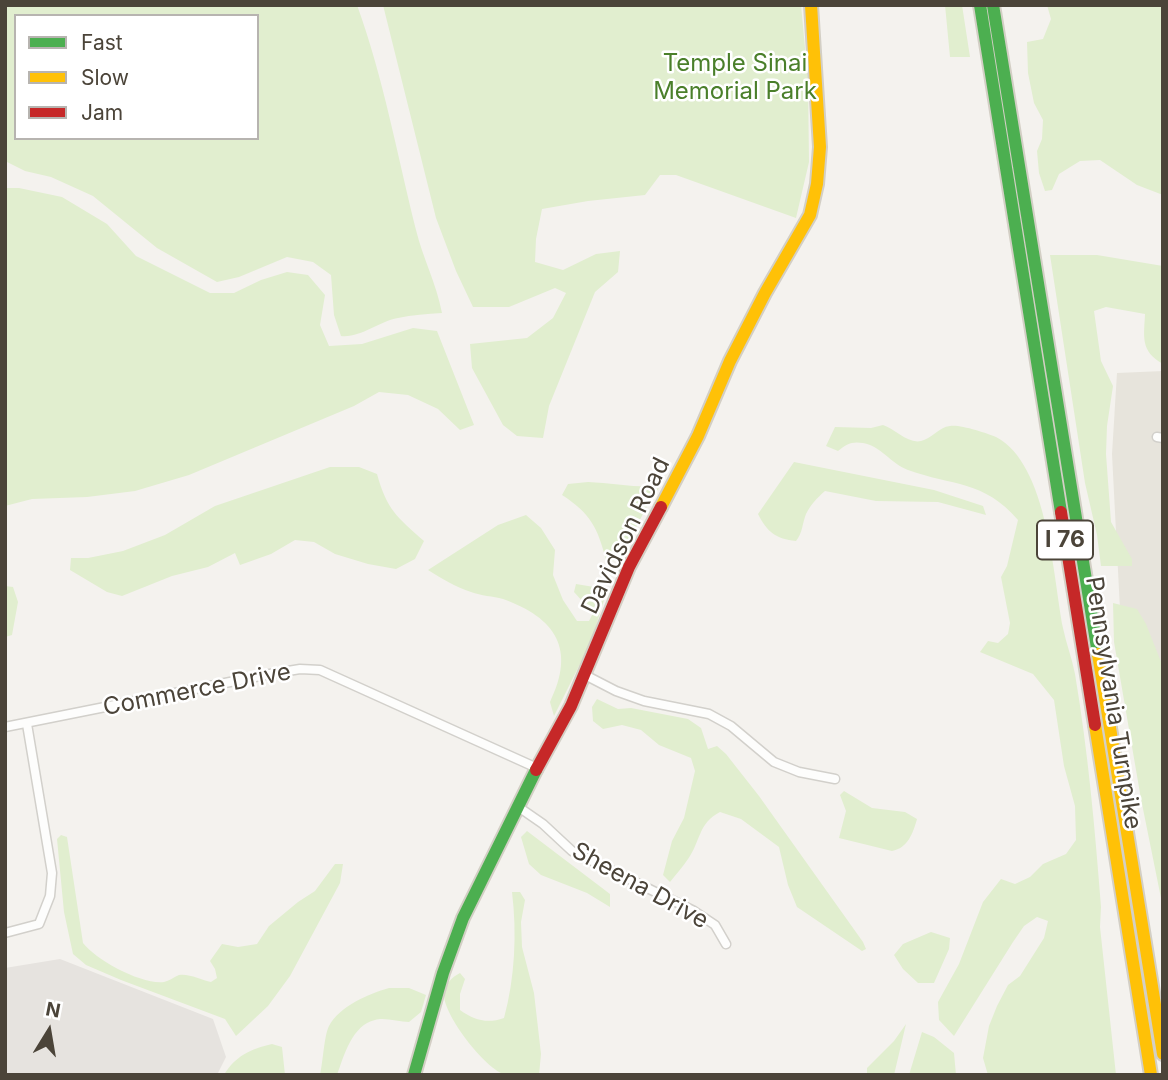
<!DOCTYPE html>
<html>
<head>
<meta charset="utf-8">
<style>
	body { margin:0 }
	#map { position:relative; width:1168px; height:1080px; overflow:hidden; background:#f4f2ee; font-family:Inter,sans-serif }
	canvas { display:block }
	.frame { position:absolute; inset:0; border:7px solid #4b4439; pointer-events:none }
	.legend { position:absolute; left:14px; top:14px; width:245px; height:126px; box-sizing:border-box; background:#fff; border:2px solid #b7b4b0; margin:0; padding:9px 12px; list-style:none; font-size:21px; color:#4b4439 }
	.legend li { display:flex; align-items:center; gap:14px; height:35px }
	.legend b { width:35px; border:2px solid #b7b4b0 }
	.north { position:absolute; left:14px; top:996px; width:70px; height:70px; -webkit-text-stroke:5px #fff; paint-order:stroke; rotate:11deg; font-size:19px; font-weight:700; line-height:28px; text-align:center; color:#4b4439 }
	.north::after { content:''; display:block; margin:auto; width:24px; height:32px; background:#4b4439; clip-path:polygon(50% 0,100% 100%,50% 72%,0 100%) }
</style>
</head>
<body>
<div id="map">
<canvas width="1168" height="1080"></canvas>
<div class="frame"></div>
<ul class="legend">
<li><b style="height:9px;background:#4caf50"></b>Fast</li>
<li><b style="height:9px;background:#ffc107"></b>Slow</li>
<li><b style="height:9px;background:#c62828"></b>Jam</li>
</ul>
<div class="north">N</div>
</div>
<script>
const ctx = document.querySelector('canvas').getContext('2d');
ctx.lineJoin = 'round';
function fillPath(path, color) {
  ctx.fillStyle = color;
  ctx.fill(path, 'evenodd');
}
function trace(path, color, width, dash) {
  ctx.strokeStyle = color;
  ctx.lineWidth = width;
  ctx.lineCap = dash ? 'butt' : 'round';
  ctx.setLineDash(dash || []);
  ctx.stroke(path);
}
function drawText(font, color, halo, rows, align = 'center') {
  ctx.font = font + ' Inter,sans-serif';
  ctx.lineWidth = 5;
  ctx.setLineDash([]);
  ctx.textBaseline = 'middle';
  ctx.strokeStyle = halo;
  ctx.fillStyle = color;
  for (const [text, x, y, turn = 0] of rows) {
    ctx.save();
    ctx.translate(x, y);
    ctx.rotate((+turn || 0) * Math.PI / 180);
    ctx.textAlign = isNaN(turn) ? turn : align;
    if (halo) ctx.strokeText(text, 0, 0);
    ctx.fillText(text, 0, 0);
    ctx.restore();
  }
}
fillPath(new Path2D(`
	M1163,371V887L1121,629L1112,454L1117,373Z`), '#e7e4dc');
fillPath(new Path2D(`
	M5,5H357C384,80 397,154 416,230C423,259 436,282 442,313C427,314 412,315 398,318C377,322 361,338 341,336L334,315L331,275L313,262L287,257L239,277L217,282L157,248L93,196L51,177L25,171L5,161ZM16,16H257V138H16Z
	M383,5H801L808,80L809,162L796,218L676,175H660L645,195L588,201L542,209L536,239L535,262L563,270L596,254L620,251L618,272L595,292L549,406L543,438L517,436L503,425L472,368L470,344L527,338L553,318L566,293L555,288L509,307H473L456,271L436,218Z
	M945,5H962L970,57H950Z
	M1047,5H1163V195L1137,185L1100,160L1080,161L1059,174L1052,190L1045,191L1039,173L1037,151L1042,139L1043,120L1034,103L1028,73L1027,42L1043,39L1051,19Z
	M5,188H19L62,197L107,224L136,256L210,293H234L261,280L287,272L308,275L325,295L320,325L329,346L362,344L413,328L437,331L474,425L460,430L438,409L408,395L379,392L354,406L189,475L135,491L87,497L32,499L5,506Z
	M1050,255H1097L1163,266V364C1140,351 1144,337 1145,314L1106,307L1094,311L1101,361L1113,386L1107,426L1106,454L1111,522L1132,559V566H1101L1097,535L1085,483Z
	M883,425C895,429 908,444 921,441C931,439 939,427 950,426C959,424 987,433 996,437C1048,464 1053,576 1063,628C1066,643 1072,658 1075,674C1088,751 1095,829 1101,907L1100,927L1116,1075H988L983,1058L989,1026L997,1006L1008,985L1020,976L1044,938L1048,921L1037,917L1024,926L1013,942L954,1036L939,1020L938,1002L959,964L983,902L1001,879L1015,884L1030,877L1043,864L1066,854L1076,840L1075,806L1064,766L1054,700L1033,674L980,652L988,641L998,643L1008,634L1010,623L1001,577L1007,566L1018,520C984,480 952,486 908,470C890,463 881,446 863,443C852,441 846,444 838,451L826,446L835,427L871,428Z
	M794,462L934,490L983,506L986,515L938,502L876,501L825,491C817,498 811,504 806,514C802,524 803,532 796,541C776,539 767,532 758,514Z
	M330,467H359L377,474C387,510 397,517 424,541L415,559L396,569L368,564L335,554L314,542L295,540L271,554L240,565L235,553L208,567L172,576L122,596L107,592L70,570L71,558H88L123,551L165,535L215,506Z
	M588,482C612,483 636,488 660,486L647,506L619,561L606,560C598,528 590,513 562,495L568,484Z
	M526,515L541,528L555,550L553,575L563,600L577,621H589L593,613L574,592L576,584L600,588L604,600L591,642L554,716L550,702C576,649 556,618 503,599C493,596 481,596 471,592C456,587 442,579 428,570L498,525Z
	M5,586L13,587L18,602L12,635L5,637Z
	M1113,603L1137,609L1146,624L1163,667V908L1141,799L1114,642Z
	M597,699L618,709L631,708L688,719L701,728L708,749L717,746L726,754L759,796L863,942L866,949L862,951L797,907L788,885L779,847L741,819L720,812C698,823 701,841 688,859C683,867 676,874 670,882L663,875L672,841L684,818L695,771L691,758L659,745L641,730L622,725L603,729L593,721L592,707Z
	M844,791L872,808L905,812L917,819C913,833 908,848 892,851L839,838L846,811L840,795Z
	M527,831L610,894V907L587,893L541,875L529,864L521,837Z
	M61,835L67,837L83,943C96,960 142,985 164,982C169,981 174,977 179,975C188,973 202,980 211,982L217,978L215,969L210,961L222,944L238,947L257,944L269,926L298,902L315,891L335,864H343L340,883L290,976L268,1006L236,1036L225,1019L121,980L86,965L73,954L64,912L57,839Z
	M512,892H520L525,900L521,922L522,947L534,993L541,1054L539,1075C529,1075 515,1077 506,1075C486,1070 443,1015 444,994C445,984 452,977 460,973L465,979L460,994V1010C474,1020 487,1024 504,1018C515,978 517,933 512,892Z
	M931,932L950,938L949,949L934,983H918L903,969L894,955L903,944Z
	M389,988H409L426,995L421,1012L409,1022C399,1022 384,1017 375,1020C352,1025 344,1056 337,1075H320C323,1062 324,1036 329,1026C340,1006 368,994 389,988Z
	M906,1024L894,1075H867V1068L894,1041Z
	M922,1032L934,1037L954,1053L956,1075H909Z
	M272,1044L282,1047L285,1075H224C235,1056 251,1049 272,1044Z`), '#e1eecf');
fillPath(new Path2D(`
	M60,959L213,1019L226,1057L217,1075H5V968Z`), '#e6e3df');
const street = new Path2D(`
	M1157,437L1163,438
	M585,675L616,691L644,701L709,714L731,726L774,762L799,772L835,779
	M5,727L270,674L300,669L320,670L537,768
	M517,806L543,824L572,851L694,911L715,925L726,944
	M5,933L39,924L50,896L52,873L27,724`);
const fast = new Path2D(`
	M980,5L1061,512
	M993,5L1098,654
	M414,1075L443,973L463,918L536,770`);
const slow = new Path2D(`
	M661,507L698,436L730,361L765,293L810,215L817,184L820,147L811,5
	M1098,654L1163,1054
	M1095,725L1151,1075`);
const jam = new Path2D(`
	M1061,512L1095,725
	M536,770L571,706L629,567L661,507`);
trace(street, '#d2d0cb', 11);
trace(fast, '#d3cfc5', 16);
trace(slow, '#d3cfc5', 16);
trace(jam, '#d3cfc5', 16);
trace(street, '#fdfdfc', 8);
trace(fast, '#4caf50', 12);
trace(slow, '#ffc107', 12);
trace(jam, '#c62828', 12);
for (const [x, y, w] of [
	[1065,540,56]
]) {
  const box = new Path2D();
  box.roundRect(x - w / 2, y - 19.5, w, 39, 5);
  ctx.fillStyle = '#fff';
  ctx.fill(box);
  trace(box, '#4b4439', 2);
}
drawText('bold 23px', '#4b4439', null, [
	["I 76",1065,540]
]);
drawText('24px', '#4a7f2a', '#fff', [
	["Temple Sinai",735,64],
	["Memorial Park",735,92]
]);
drawText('24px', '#4b4439', '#fff', [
	["Davidson Road",626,536,-64],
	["Commerce Drive",197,690,-11],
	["Pennsylvania Turnpike",1113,703,81],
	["Sheena Drive",640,886,29]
]);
</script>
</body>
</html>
